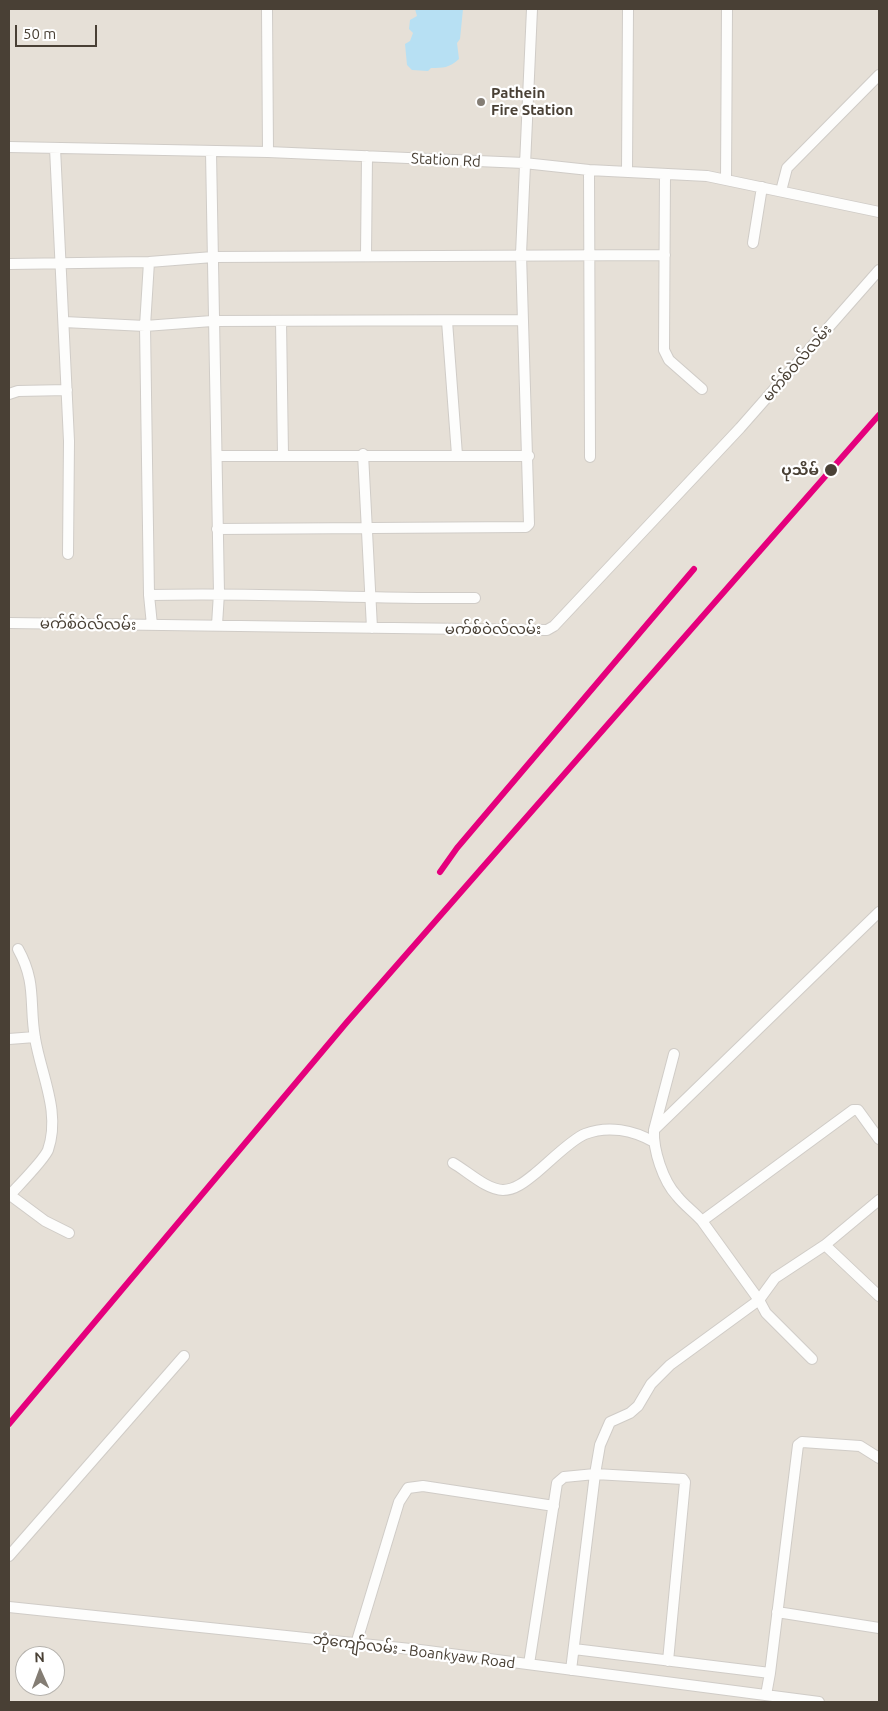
<!DOCTYPE html>
<html>
<head>
<meta charset="utf-8">
<style>
	body { margin:0 }
	#map { position:relative; width:888px; height:1711px; overflow:hidden; background:#f2efea; font-family:Ubuntu,sans-serif }
	canvas { display:block }
	.frame { position:absolute; inset:0; border:10px solid #494035; pointer-events:none }
	.north { position:absolute; left:15px; top:1646px; width:50px; height:50px; box-sizing:border-box; background:#fff; border:1px solid #b6b3ae; border-radius:50%; rotate:358deg; font-size:14px; font-weight:700; line-height:20px; text-align:center; color:#494035 }
	.north::after { content:''; display:block; margin:auto; width:18px; height:22px; background:#847d74; clip-path:polygon(50% 0,100% 100%,50% 72%,0 100%) }
	.scale { position:absolute; left:15px; top:25px; width:82px; height:22px; box-sizing:border-box; border:2px solid #494035; border-top:0; padding-left:6px; font-size:15px; line-height:18px; white-space:nowrap; color:#494035; -webkit-text-stroke:4px #fff; paint-order:stroke }
</style>
</head>
<body>
<div id="map">
<canvas width="888" height="1711"></canvas>
<div class="frame"></div>
<div class="north">N</div>
<div class="scale">50 m</div>
</div>
<script>
const ctx = document.querySelector('canvas').getContext('2d');
ctx.lineJoin = 'round';
function fillPath(path, color) {
  ctx.fillStyle = color;
  ctx.fill(path, 'evenodd');
}
function trace(path, color, width, dash) {
  ctx.strokeStyle = color;
  ctx.lineWidth = width;
  ctx.lineCap = dash ? 'butt' : 'round';
  ctx.setLineDash(dash || []);
  ctx.stroke(path);
}
function drawText(font, color, halo, rows, align = 'center') {
  ctx.font = font + ' Ubuntu,"Noto Sans Myanmar",sans-serif';
  ctx.lineWidth = 4.5;
  ctx.setLineDash([]);
  ctx.textBaseline = 'middle';
  ctx.strokeStyle = halo;
  ctx.fillStyle = color;
  for (const [text, x, y, turn = 0] of rows) {
    ctx.save();
    ctx.translate(x, y);
    ctx.rotate((+turn || 0) * Math.PI / 180);
    ctx.textAlign = isNaN(turn) ? turn : align;
    if (halo) ctx.strokeText(text, 0, 0);
    ctx.fillText(text, 0, 0);
    ctx.restore();
  }
}
fillPath(new Path2D(`
	M9,9H879V1702H9ZM25,1656H55V1686H25Z`), '#e6e0d7');
fillPath(new Path2D(`
	M415,9H463L460,39L457,43L459,59C449,68 443,68 431,68L428,71L412,70L407,65L405,44L410,41L413,33L409,29L410,20L417,16Z`), '#b7e0f3');
const street = new Path2D(`
	M267,9L268,152
	M9,147L268,152L524,163L589,170L707,176L879,212
	M55,148L69,441L68,554
	M211,152L219,593L217,625
	M589,170L590,457
	M627,172L628,9
	M665,174L664,350L669,360L702,389
	M726,180L727,9
	M781,191L787,168L879,75
	M753,243L762,187
	M366,255L367,156
	M149,262L145,326L149,595L152,625
	M9,264L149,262L213,257L665,255
	M281,321L283,455
	M447,321L457,455
	M64,322L145,326L212,321L522,320
	M9,394L18,391L67,390
	M363,454L372,628
	M217,456H529
	M217,529L526,527L529,524L521,254L532,9
	M149,595C258,592 366,599 475,598
	M9,623L547,630L554,626L740,428L879,270
	M9,1039L35,1037
	M674,1054L654,1130C653,1150 663,1181 677,1196C684,1205 694,1212 702,1221L853,1110H858L879,1139
	M655,1129L879,912
	M453,1163C467,1171 487,1190 503,1190C516,1190 527,1180 537,1172C548,1163 572,1139 585,1134C608,1125 633,1130 654,1142
	M10,1195L45,1221L69,1233
	M9,1196C17,1187 44,1160 48,1150C61,1112 41,1075 35,1038C29,1004 37,983 18,949
	M702,1221L759,1300L766,1313L812,1359
	M825,1245L879,1296
	M9,1556L184,1356
	M9,1607L420,1650L819,1702
	M777,1612L879,1628
	M356,1644L399,1502L408,1488L423,1486L554,1506
	M574,1649L770,1673L798,1445L802,1442L860,1446L879,1458
	M529,1664L557,1483L564,1477L595,1474L683,1479L685,1482L668,1661
	M571,1670L595,1474L600,1445L610,1422L630,1413L638,1406L651,1384L670,1365L759,1300L775,1278L825,1245L879,1200
	M766,1695L770,1673`);
trace(street, '#d0ccc7', 12);
trace(street, '#fdfdfc', 10);
trace(new Path2D(`
	M440,872L457,848L694,569
	M9,1424L347,1022L879,415`), '#e5007d', 6);
for (const [x, y, r, color] of [
	[481,102,5,"#847d74"],
	[831,470,7,"#494035"]
]) {
  const dot = new Path2D();
  dot.arc(x, y, r, 0, 2 * Math.PI);
  ctx.fillStyle = color;
  ctx.fill(dot);
  trace(dot, '#fff', 2);
}
drawText('bold 15px', '#494035', '#fff', [
	["Pathein",491,93],
	["Fire Station",491,110]
], 'left');
drawText('15px', '#494035', '#fff', [
	["Station Rd",446,160,3],
	["မက်စ်ဝဲလ်လမ်း",797,363,-49],
	["မက်စ်ဝဲလ်လမ်း",88,624,1],
	["မက်စ်ဝဲလ်လမ်း",493,629],
	["ဘုံကျော်လမ်း - Boankyaw Road",414,1651,7]
]);
drawText('bold 15px', '#494035', '#fff', [
	["ပုသိမ်",819,470]
], 'right');
</script>
</body>
</html>
